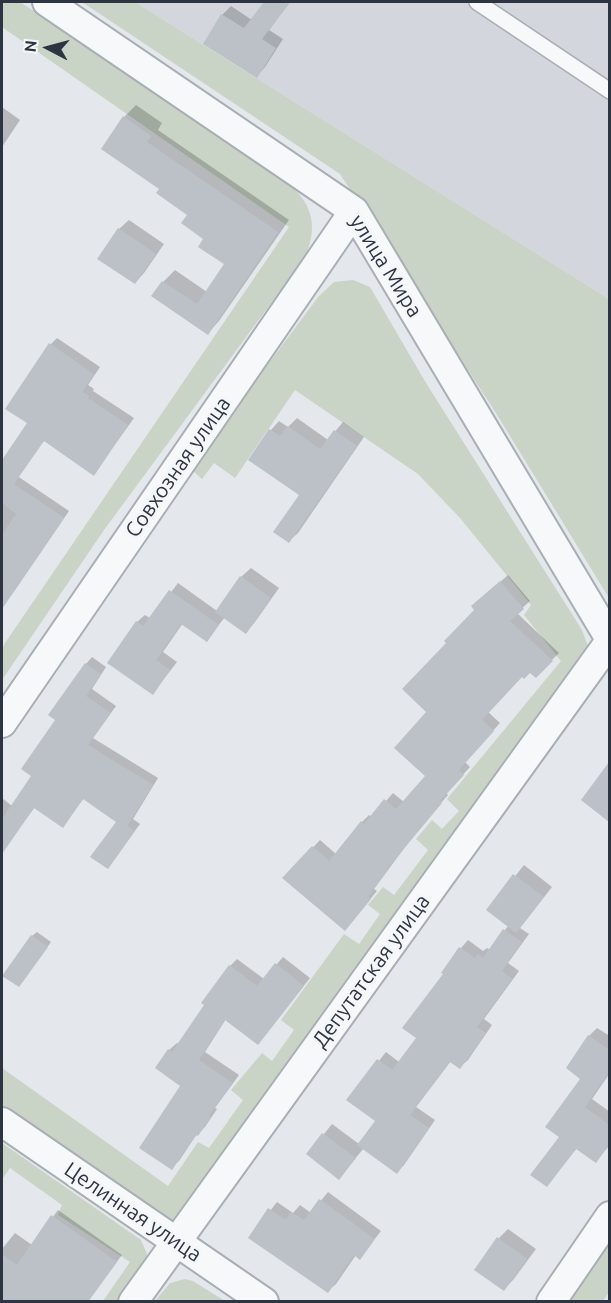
<!DOCTYPE html>
<html>
<head>
<meta charset="utf-8">
<style>
	body { margin:0 }
	#map { position:relative; width:611px; height:1303px; overflow:hidden; background:#e4e7eb; font-family:Ubuntu,sans-serif }
	canvas { display:block }
	.frame { position:absolute; inset:0; border:3px solid #2d3442; pointer-events:none }
	.north { position:absolute; left:18px; top:18px; width:60px; height:60px; -webkit-text-stroke:4px #f4f6f8; paint-order:stroke; rotate:276deg; font-size:16px; font-weight:700; line-height:24px; text-align:center; color:#2d3442 }
	.north::after { content:''; display:block; margin:auto; width:21px; height:27px; background:#2d3442; clip-path:polygon(50% 0,100% 100%,50% 72%,0 100%) }
</style>
</head>
<body>
<div id="map">
<canvas width="611" height="1303"></canvas>
<div class="frame"></div>
<div class="north">N</div>
</div>
<script>
const ctx = document.querySelector('canvas').getContext('2d');
ctx.lineJoin = 'round';
function fillPath(path, color) {
  ctx.fillStyle = color;
  ctx.fill(path, 'evenodd');
}
function trace(path, color, width, dash) {
  ctx.strokeStyle = color;
  ctx.lineWidth = width;
  ctx.lineCap = dash ? 'butt' : 'round';
  ctx.setLineDash(dash || []);
  ctx.stroke(path);
}
function drawText(font, color, halo, rows, align = 'center') {
  ctx.font = font + ' Ubuntu,sans-serif';
  ctx.lineWidth = 6;
  ctx.setLineDash([]);
  ctx.textBaseline = 'middle';
  ctx.strokeStyle = halo;
  ctx.fillStyle = color;
  for (const [text, x, y, turn = 0] of rows) {
    ctx.save();
    ctx.translate(x, y);
    ctx.rotate((+turn || 0) * Math.PI / 180);
    ctx.textAlign = isNaN(turn) ? turn : align;
    if (halo) ctx.strokeText(text, 0, 0);
    ctx.fillText(text, 0, 0);
    ctx.restore();
  }
}
fillPath(new Path2D(`
	M135,2H609V299Z`), '#d3d6dc');
fillPath(new Path2D(`
	M2,2H20C96,52 174,101 248,155C266,168 292,181 304,201C316,220 313,238 305,257L104,530L2,680V649L5,643L289,227L2,27Z
	M82,2H135L609,299V598L496,413L340,174Z
	M353,280L370,287L426,383L582,630L591,654L174,1227L2,1111V1068L168,1186L198,1142L209,1148L243,1100L231,1090L262,1053L272,1061L294,1030L281,1020L344,934L359,944L380,914L368,905L383,887L394,895L428,850L416,839L432,820L442,829L459,811L447,799L561,661L524,615L531,605L460,518L418,474L295,390L235,478L214,463L202,479L190,468L319,296L334,282Z
	M2,1143L141,1240L147,1254L144,1270L120,1301H103L130,1262L58,1215L62,1205L10,1168L3,1178L2,1177Z
	M609,1240V1292L603,1301L566,1302Z
	M185,1279L193,1281L225,1301H155L170,1283Z`), '#c9d4c6');
fillPath(new Path2D(`
	M265,2H290L269,30L283,39L265,67L257,76L205,43L222,15L231,6L252,20Z
	M136,105L162,123L158,130L289,220L219,321L208,333L163,282L175,270L207,292L226,264L189,215L161,189L124,117Z
	M2,107L20,120L2,147Z
	M129,220L164,244L144,273L135,283L119,229Z
	M57,338L100,367L88,385L94,389L93,391L134,418L94,474L45,440L34,452L29,423L51,344Z
	M297,418L328,440L343,422L364,437L298,533L289,541L301,494L250,460L271,430L279,421L288,427Z
	M2,469L5,471L7,469L69,511L13,593L7,599L2,596Z
	M251,568L279,588L255,622L246,632L225,617L207,640L183,623L163,652L177,662L153,693L137,622L145,615L151,619L178,583L217,611L241,577Z
	M508,575L530,601L517,613L559,653L536,676L530,671L523,675L488,712L500,723L465,762L470,767L446,793L448,795L422,824L374,889L377,891L352,921L284,878L320,840L336,854L362,822L369,815L372,817L393,793L404,802L427,776L428,712L481,599Z
	M92,657L106,667L92,689L116,706L93,738L158,778L133,819L140,824L108,867L118,821L84,798L63,826L35,807L3,849L2,848V798L12,806L33,776L57,719L86,664Z
	M610,766V812L605,817L604,772Z
	M524,865L552,887L520,928L529,934L508,963L519,971L484,1019L492,1025L468,1060L460,1067L451,1061L416,1107L435,1120L404,1165L397,1172L364,1148L339,1178L308,1154L332,1124L359,1144L377,1121L348,1100L386,1052L399,1062L418,1038L445,974L443,972L461,948L468,940L483,951L487,948L490,950L508,926L488,910Z
	M37,932L51,942L23,981L32,936Z
	M283,957L310,978L258,1043L226,1019L205,1052L239,1075L215,1108L217,1109L205,1127L197,1134L179,1161L171,1168L183,1085L169,1050L177,1043L179,1044L230,966L237,959L264,979Z
	M597,1028L610,1036V1073L592,1099L610,1112V1145L596,1161L577,1148L547,1185L561,1137L582,1078L568,1067L589,1036Z
	M328,1192L381,1231L360,1258L356,1255L336,1284L328,1291L250,1237L277,1202L293,1213L300,1205L311,1213Z
	M58,1210L122,1255L86,1302H12L2,1294V1288L11,1276L2,1269V1249L15,1233L32,1245Z
	M508,1229L536,1249L513,1280L504,1289L499,1238Z`), '#0003');
fillPath(new Path2D(`
	M264,2H290L262,39L276,48L257,78L203,44L221,14L244,28Z
	M123,116L151,136L147,142L278,232L208,335L151,296L162,281L197,304L224,264L198,247L203,239L181,223L187,215L156,193L159,189L101,149Z
	M118,228L156,254L135,284L97,259Z
	M49,343L94,374L82,392L89,396L88,398L128,425L94,476L44,441L14,484L64,518L2,609V535L16,514L2,503V460L27,423L5,409Z
	M287,426L320,449L334,430L357,446L289,543L273,532L299,495L248,460L269,429L280,436Z
	M240,576L271,598L246,634L215,612Z
	M500,581L524,609L510,621L553,661L536,678L530,673L524,679L522,677L482,720L494,731L459,770L464,775L440,801L442,803L387,869L388,870L368,897L371,899L345,931L282,878L312,846L329,861L361,821L364,824L384,799L396,809L425,776L394,748L426,712L402,689L446,643L444,641L474,610L471,606Z
	M169,590L219,625L207,642L181,624L156,660L170,670L153,695L107,663L136,621L143,626Z
	M85,663L101,674L86,696L111,713L88,745L153,785L127,826L135,831L108,869L90,857L116,822L83,799L63,828L34,808L2,854V819L31,776L21,769L55,720L48,715Z
	M609,762V822L581,800Z
	M513,874L544,897L516,933L486,910Z
	M503,929L522,942L502,971L512,979L477,1027L486,1033L460,1069L450,1062L410,1115L429,1128L397,1174L357,1145L375,1121L346,1100L377,1059L392,1070L416,1038L402,1028L443,974L441,973L459,947L475,958L478,954L483,958Z
	M31,935L48,947L19,987L2,976Z
	M275,963L304,986L258,1045L225,1020L199,1060L232,1083L209,1116L211,1117L198,1136L196,1135L172,1170L139,1148L180,1086L155,1068L168,1049L172,1052L204,1005L201,1003L229,965L257,986Z
	M588,1035L609,1050V1072L585,1107L609,1125V1145L596,1163L576,1149L547,1187L530,1175L559,1137L545,1127L580,1079L566,1068Z
	M322,1133L356,1158L339,1180L306,1154Z
	M319,1199L375,1239L360,1260L354,1255L328,1293L248,1238L268,1208L286,1220L291,1212L304,1220Z
	M51,1215L117,1262L88,1302H2V1254L17,1265Z
	M497,1237L527,1259L504,1291L474,1270Z`), '#bcc0c7');
const lane = new Path2D(`
	M477,2L610,91`);
const street = new Path2D(`
	M47,2L354,211L610,639
	M2,723L354,211
	M2,1122L264,1302
	M133,1302L610,641
	M551,1302L610,1216`);
trace(lane, '#a9aeb5', 18);
trace(street, '#a9aeb5', 32);
trace(lane, '#f7f8f9', 15);
trace(street, '#f7f8f9', 28);
drawText('21px', '#2d3442', '#f4f6f8', [
	["улица Мира",386,266,58],
	["Совхозная улица",178,467,-55],
	["Депутатская улица",371,971,-54],
	["Целинная улица",133,1212,34]
]);
</script>
</body>
</html>
